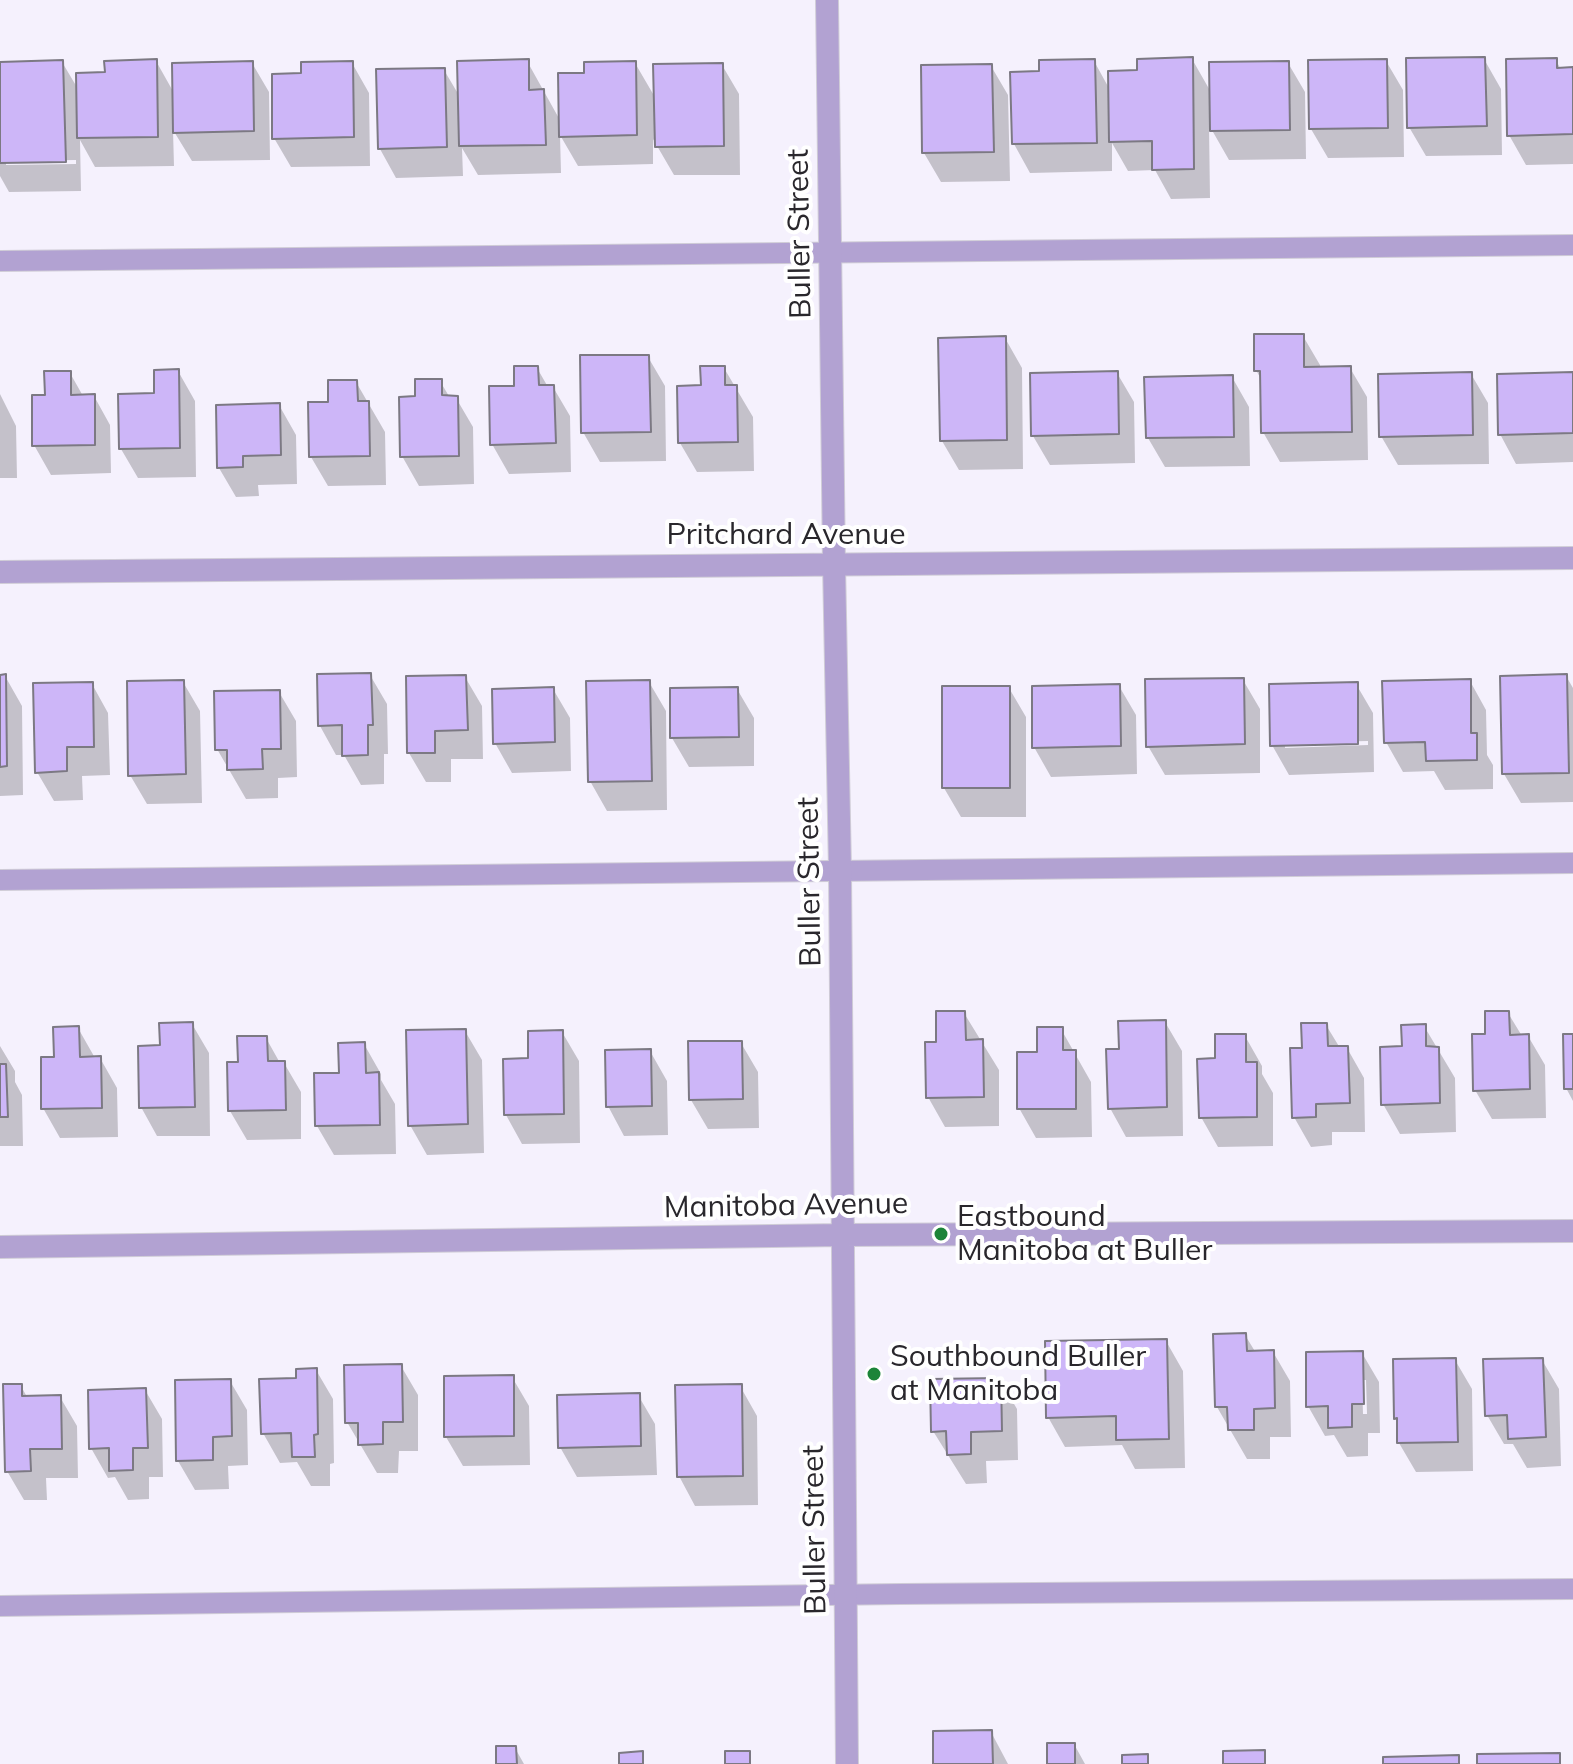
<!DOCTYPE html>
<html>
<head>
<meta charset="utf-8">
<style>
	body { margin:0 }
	canvas { display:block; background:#f5f1fd }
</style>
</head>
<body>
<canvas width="1573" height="1764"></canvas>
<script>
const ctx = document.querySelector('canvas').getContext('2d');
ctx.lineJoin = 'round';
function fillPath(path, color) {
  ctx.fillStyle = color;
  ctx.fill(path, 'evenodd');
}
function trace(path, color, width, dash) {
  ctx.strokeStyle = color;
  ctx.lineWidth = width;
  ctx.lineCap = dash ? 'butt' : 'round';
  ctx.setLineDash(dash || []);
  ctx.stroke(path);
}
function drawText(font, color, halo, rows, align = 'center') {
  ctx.font = font + ' Mulish,sans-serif';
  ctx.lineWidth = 8;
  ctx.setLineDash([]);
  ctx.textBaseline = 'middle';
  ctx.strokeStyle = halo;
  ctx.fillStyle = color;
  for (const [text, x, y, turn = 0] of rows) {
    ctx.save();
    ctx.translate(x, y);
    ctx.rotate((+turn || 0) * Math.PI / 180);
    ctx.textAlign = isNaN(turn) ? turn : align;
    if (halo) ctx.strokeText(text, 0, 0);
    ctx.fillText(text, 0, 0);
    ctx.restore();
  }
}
fillPath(new Path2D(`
	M1192,59L1212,94L1288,63L1305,92L1306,159L1229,160L1209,125L1210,198L1171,199L1155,170L1128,171L1112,143V171L1030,173L1014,144L1041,73L1094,61L1110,90L1139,72Z
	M1484,59L1501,89L1502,155L1426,156L1409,127Z
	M1556,60L1561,70L1573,69V164L1526,165L1509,135Z
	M156,61L174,93L252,63L269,92L270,160L192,161L173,130L174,166L95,167L80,140L81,191L9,192L0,176V64L62,62L78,89L107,74ZM76,160V164L6,165V161Z
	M527,61L561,122L586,75L635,63L656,99L722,65L739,94L740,175H674L653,139V164L578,166L560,135L561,173L478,175L462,148L463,176L396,178L380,149L444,70L460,97Z
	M1386,61L1403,90L1404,157L1328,158L1311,129Z
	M352,63L369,93L370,166L291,167L274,138L303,75Z
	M991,66L1008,95L1010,181L941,182L924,153Z
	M1303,336L1320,365V369L1350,368L1367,397L1368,460L1280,462L1263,432L1262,381L1256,370Z
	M1005,338L1022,368L1023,469L959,470L942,441Z
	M648,357L665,386L666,461L600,462L583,432Z
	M537,368L548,387H553L570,416L571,472L509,474L492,444L516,388Z
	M724,368L753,417L754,471L697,472L680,443L703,387Z
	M178,371L195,401L196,477L138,478L121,449Z
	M70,373L83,396H94L110,425L111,473L51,475L34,445L47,397Z
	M1117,373L1134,402L1135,463L1050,465L1033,436Z
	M1471,374L1488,403L1489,464L1398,465L1381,436Z
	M1573,374V462L1516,464L1500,434Z
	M1232,377L1249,407L1250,466L1165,467L1148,438Z
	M440,381L450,398H456L473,427L474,484L419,486L402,456L417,398Z
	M356,382L385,432L386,485L328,486L311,457L330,404Z
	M0,394L16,426L17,478H0Z
	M279,405L296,435L297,484L258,485L259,496L236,497L219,468Z
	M370,675L387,704L388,754H384V784L361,785L344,755H336L320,726Z
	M0,676H5L22,706L23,795L0,796Z
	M1566,676L1573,688V802L1521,803L1504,774Z
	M465,677L482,706L483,759H451V782H426L409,753Z
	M1243,680L1260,709V773L1165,775L1148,746Z
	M1470,681L1486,710L1487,755L1493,765V789L1445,790L1434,771L1403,772L1386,742Z
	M183,682L200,711L202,803L147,804L130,775Z
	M649,682L666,711L667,810L607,811L590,781Z
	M92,684L108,713L110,775L82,776L83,800L54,801L37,772Z
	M1356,684L1373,713L1374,772L1289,775L1272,745ZM1368,741V745L1285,748V743Z
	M1119,686L1136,715L1137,774L1051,777L1034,747Z
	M1009,688L1026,717V817H961L944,788Z
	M553,689L570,718L571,771L512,773L495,743Z
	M737,689L754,718V766L689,767L672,738Z
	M279,692L296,721L297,777L278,778V798L246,799L217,749Z
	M964,1013L999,1070V1126L945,1127L928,1097L938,1044Z
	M1508,1013L1522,1036H1528L1545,1065L1546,1118L1492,1119L1475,1090L1487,1036Z
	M1165,1022L1182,1051L1183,1136L1126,1137L1110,1108L1121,1051Z
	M192,1024L209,1053L210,1136H157L141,1107Z
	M1326,1025L1340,1048H1347L1364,1078L1365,1132H1332V1145L1311,1147L1294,1117L1304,1049Z
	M1424,1026L1455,1078L1456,1132L1400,1134L1383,1104L1404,1048Z
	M78,1028L95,1058H100L117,1088L118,1137L60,1138L43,1108L56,1059Z
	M1061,1029L1091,1082L1092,1137L1036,1138L1019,1108L1039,1054Z
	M465,1031L482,1060L484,1153L427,1155L410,1125Z
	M562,1032L579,1061L580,1143L522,1144L506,1115L530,1060Z
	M1245,1036L1262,1066V1074L1273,1093V1146L1218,1147L1201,1117L1217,1060Z
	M1573,1036V1101L1566,1088Z
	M266,1038L280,1063H284L301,1092V1139L247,1140L230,1111L240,1064Z
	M741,1043L758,1072L759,1128L708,1129L691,1100Z
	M364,1044L381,1074V1080L395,1104L396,1154L334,1155L317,1126L341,1075Z
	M0,1046L15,1071V1082L22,1095L23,1146H0Z
	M650,1051L667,1081L668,1135L624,1136L608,1106Z
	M1245,1335L1256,1353L1273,1352L1290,1381L1291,1437H1270V1459H1247L1217,1407Z
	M1166,1341L1183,1371L1185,1468L1135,1469L1122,1445L1065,1447L1048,1417Z
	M1362,1353L1379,1382L1380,1433H1368V1456L1347,1457L1334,1435L1325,1436L1308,1406ZM1362,1380H1366L1367,1414H1363Z
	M1455,1360L1472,1389L1473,1471L1416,1472L1399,1443V1423L1396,1418L1395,1361Z
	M1542,1360L1559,1389L1561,1466L1527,1468L1513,1444H1504L1487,1415Z
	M401,1366L418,1395V1451H399L398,1473H377L347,1422Z
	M316,1370L333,1399L334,1463L330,1464V1486H311L297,1462L280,1463L263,1433L298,1380Z
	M512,1377L529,1406L530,1465L463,1466L446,1437Z
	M1000,1380L1017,1409L1018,1460L986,1461L987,1483L966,1484L933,1431Z
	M230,1381L247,1410L248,1465L228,1466L229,1489L195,1490L178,1461Z
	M21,1386L27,1397H60L77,1426L78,1478H46L47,1500H24L7,1471Z
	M740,1386L757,1416L758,1505L695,1506L679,1476Z
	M145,1390L162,1419L163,1477H149V1499L128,1500L115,1477L108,1478L91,1448Z
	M638,1395L655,1424L657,1475L577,1477L560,1447Z
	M991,1732L1008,1764H935Z
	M1074,1744L1085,1764H1049Z
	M515,1748L524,1764H498Z`), '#0003');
const building = new Path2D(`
	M1193,57L1194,169L1152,170V141L1109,142L1108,71L1137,70V59Z
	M1485,57L1487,126L1407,128L1406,58Z
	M1557,58V68L1573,67V134L1507,136L1506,59Z
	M157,59L158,137L77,138L76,73L105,72L104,61Z
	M529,59V90L544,89L546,145L459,146L457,61Z
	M1095,59L1097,143L1012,144L1010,72L1039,71V60Z
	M1387,59L1388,128L1309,129L1308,60Z
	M63,60L66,162L0,163V62Z
	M253,61L254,131L173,133L172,63Z
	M353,61L354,137L272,139V74L301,73V62Z
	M636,61L637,135L559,137L558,73H584V62Z
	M1289,61L1290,130L1210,131L1209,62Z
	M723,63L724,146L655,147L653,64Z
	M992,64L994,152L922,153L921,65Z
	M445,68L447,147L378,149L376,69Z
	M1254,334H1304V367L1351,366L1352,432L1261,433L1260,371H1254Z
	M1006,336L1007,440L940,441L938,338Z
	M580,355H649L651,432L581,433Z
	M514,366H538L539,385H554L556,443L490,445L489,386H514Z
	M700,366H725V385H737L738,442L678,443L677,386L701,385Z
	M179,369L180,448L119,449L118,394L154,393V370Z
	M44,371H71V395L95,394V445L32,446V395H45Z
	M1118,371L1119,434L1031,436L1030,373Z
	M1472,372L1473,435L1379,437L1378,374Z
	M1573,372V433L1498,435L1497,374Z
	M1233,375L1234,437L1146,438L1144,377Z
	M415,379H442V395L458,396L459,456L400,457L399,397L415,396Z
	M328,380H357L358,401H369L370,456L309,457L308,402H328Z
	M280,403L281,455L243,456V467L217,468L216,405Z
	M371,673L373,725H368V755L342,756V725L318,726L317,674Z
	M6,674L7,766L0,767V675Z
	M1567,674L1569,773L1502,774L1500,676Z
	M466,675L468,730L435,731V753H407L406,676Z
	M1244,678L1245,744L1146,747L1145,679Z
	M1471,679V733H1477V760L1426,761L1425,742L1384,743L1382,681Z
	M184,680L186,774L128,776L127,681Z
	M650,680L652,781L588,782L586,681Z
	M93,682L94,747H67V771L35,773L33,683Z
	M1358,682V744L1270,746L1269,684Z
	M1120,684L1121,746L1032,748V686Z
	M942,686H1010V788H942Z
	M554,687L555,742L493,744L492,689Z
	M738,687L739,737L670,738V688Z
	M280,690L281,749H262L263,769L227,770V750H215L214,691Z
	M936,1011H965L966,1040L983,1039L984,1097L926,1098L925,1042H936Z
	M1485,1011H1509L1510,1035L1529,1034L1530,1089L1473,1091L1472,1034H1485Z
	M1166,1020L1167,1107L1108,1109L1106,1049H1119L1118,1021Z
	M193,1022L195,1107L139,1108L138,1046L160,1045L159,1023Z
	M1301,1023H1327L1328,1046H1348L1350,1103L1316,1104V1117L1292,1118L1290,1048H1302Z
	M1426,1024V1046L1439,1047L1440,1103L1381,1105L1380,1047L1402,1046L1401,1025Z
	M79,1026L80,1057L101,1056L102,1108L41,1109V1057H54L53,1027Z
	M1037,1027H1063V1050H1076V1109H1017V1052H1037Z
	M466,1029L468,1124L408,1126L406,1030Z
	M563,1030L564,1114L504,1115L503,1059L528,1058V1031Z
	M1215,1034H1246V1062H1257V1117L1199,1118L1197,1059L1215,1058Z
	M1563,1034H1573V1089H1564Z
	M237,1036H267L268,1061H285L286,1110L228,1111L227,1062H238Z
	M688,1041H742L743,1099L689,1100Z
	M365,1042L366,1073L379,1072L380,1125L315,1126L314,1073H339L338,1043Z
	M651,1049L652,1106L606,1107L605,1050Z
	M0,1064H6L8,1117H0Z
	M1246,1333L1247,1351L1274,1350L1275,1408L1254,1409V1430H1228L1227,1407H1215L1213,1334Z
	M1167,1339L1169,1439L1116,1440V1416L1046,1418L1045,1341Z
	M1363,1351L1364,1404H1352V1427L1328,1428V1406L1306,1407V1352Z
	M1456,1358L1458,1442L1397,1443V1418L1394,1419L1393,1359Z
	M1543,1358L1546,1437L1508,1439L1507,1415L1485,1416L1483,1359Z
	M402,1364L403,1422H383V1444L358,1445V1423H345L344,1365Z
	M317,1368L318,1434L314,1435L315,1457H292L291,1433L261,1434L259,1379L296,1378V1369Z
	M514,1375V1436L444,1437V1376Z
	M1001,1378L1002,1431L971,1432V1454L947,1455L946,1431L931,1432L930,1379Z
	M231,1379L232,1436L213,1437V1460L176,1461L175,1380Z
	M3,1384H22V1396L61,1395L62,1449H30L31,1471L5,1472Z
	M742,1384L743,1476L677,1477L675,1385Z
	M146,1388L148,1448H133V1470L109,1471V1448L89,1449L88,1390Z
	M640,1393L641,1446L558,1448L557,1395Z
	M992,1730L993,1764H933V1731Z
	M1047,1743H1075V1764H1047Z
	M496,1746H516L517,1764H496Z
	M1265,1750V1764H1223V1751Z
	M643,1751V1764H619V1753Z
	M725,1751H750V1764H725Z
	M1560,1753V1764H1477V1754Z
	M1148,1754V1764H1122V1755Z
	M1459,1755V1764H1383V1757Z`);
fillPath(building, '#cdb6f8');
trace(building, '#7c7983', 2);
const service = new Path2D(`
	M0,261L1573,245
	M0,880L1573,863
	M0,1606L900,1594L1573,1589`);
const minor = new Path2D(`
	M827,0L834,564L840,870L847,1764
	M0,572L1573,558
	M0,1247L842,1235L1573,1231`);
trace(service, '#d0cdd7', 22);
trace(minor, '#d0cdd7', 24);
trace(service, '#b2a2d2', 20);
trace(minor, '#b2a2d2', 22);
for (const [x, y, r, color] of [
	[941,1234,8,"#1c8439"],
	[874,1374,8,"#1c8439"]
]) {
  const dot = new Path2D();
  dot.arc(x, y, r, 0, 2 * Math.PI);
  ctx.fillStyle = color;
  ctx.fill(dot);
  trace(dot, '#fff', 3);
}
drawText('30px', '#29272c', '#fff', [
	["Buller Street",800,234,-91],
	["Pritchard Avenue",786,535],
	["Buller Street",810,882,-91],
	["Manitoba Avenue",786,1206,-1],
	["Buller Street",815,1530,-91]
]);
drawText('30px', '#29272c', '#fff', [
	["Eastbound",957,1217],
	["Manitoba at Buller",957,1251],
	["Southbound Buller",890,1357],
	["at Manitoba",890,1391]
], 'left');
</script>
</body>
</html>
